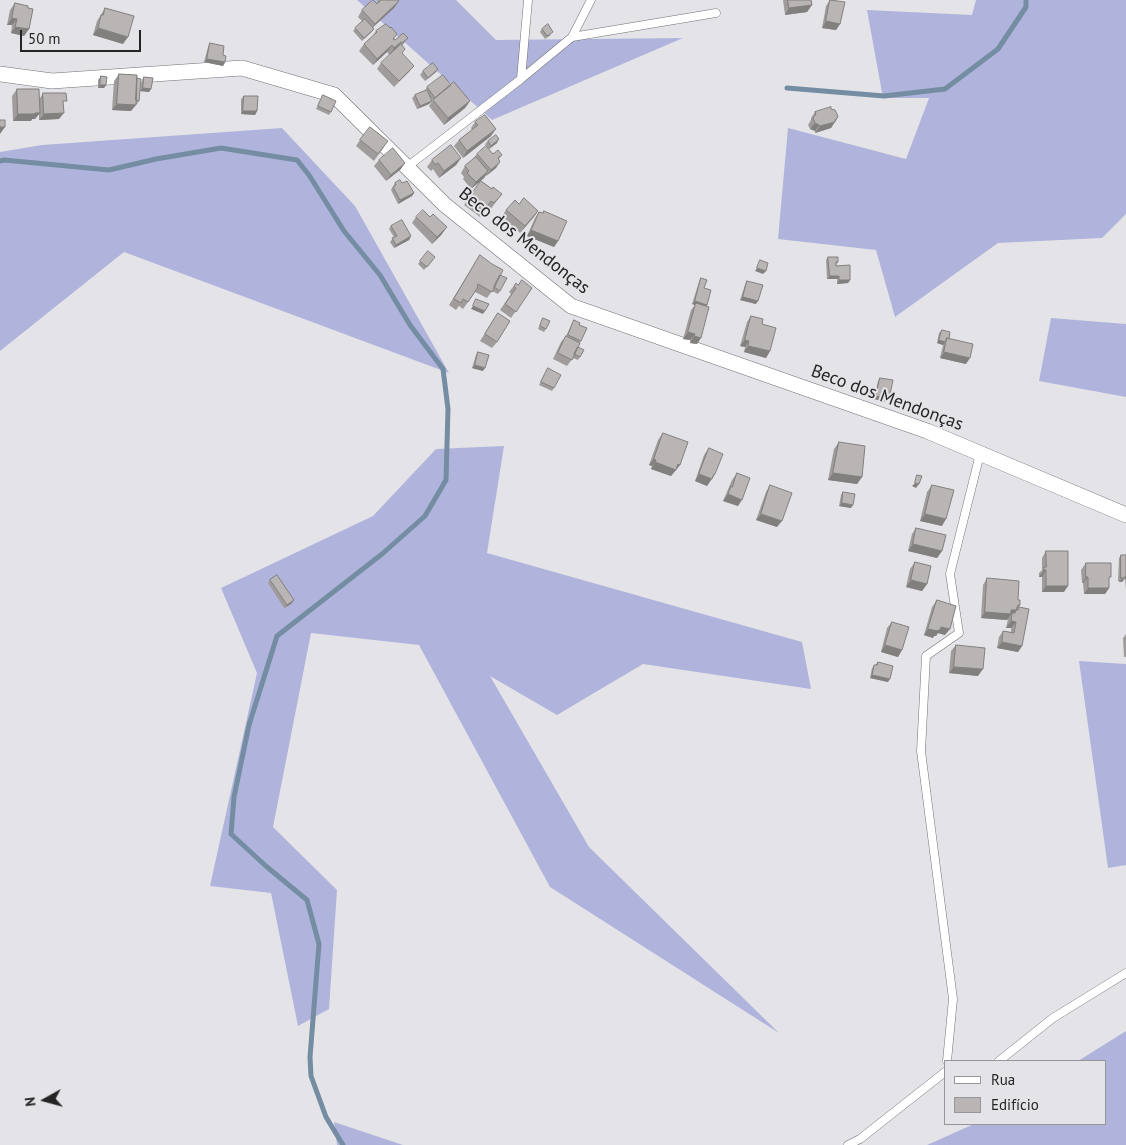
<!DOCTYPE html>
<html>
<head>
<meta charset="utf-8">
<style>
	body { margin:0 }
	#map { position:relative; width:1126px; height:1145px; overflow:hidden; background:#e4e4e8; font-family:"PT Sans",sans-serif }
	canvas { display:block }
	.legend { position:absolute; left:944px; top:1060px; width:162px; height:65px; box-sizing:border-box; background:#e4e4e8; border:1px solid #97979a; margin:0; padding:6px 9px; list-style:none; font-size:15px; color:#242425 }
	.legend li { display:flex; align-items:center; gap:10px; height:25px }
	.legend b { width:25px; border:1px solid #97979a }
	.north { position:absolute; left:20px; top:1075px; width:50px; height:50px; -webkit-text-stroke:4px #e4e4e8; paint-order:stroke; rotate:263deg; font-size:14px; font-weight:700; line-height:20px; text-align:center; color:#242425 }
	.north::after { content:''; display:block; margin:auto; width:18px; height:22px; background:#242425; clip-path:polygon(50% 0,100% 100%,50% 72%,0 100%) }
	.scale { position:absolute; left:20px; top:30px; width:121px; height:22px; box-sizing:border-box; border:2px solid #242425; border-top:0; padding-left:6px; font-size:15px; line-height:18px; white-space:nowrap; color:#242425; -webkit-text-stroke:4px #e4e4e8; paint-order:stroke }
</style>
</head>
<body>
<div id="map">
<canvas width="1126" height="1145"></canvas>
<ul class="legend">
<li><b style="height:6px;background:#fff"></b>Rua</li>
<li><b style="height:14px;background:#bab5b5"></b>Edifício</li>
</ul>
<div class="north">N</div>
<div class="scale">50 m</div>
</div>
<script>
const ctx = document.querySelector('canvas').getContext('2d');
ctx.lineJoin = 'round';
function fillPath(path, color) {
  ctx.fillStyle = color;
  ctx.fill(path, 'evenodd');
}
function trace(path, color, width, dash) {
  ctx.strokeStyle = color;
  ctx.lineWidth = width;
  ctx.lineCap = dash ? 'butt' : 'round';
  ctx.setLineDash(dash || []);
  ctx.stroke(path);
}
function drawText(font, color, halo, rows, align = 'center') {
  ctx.font = font + ' "PT Sans",sans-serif';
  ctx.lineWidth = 4;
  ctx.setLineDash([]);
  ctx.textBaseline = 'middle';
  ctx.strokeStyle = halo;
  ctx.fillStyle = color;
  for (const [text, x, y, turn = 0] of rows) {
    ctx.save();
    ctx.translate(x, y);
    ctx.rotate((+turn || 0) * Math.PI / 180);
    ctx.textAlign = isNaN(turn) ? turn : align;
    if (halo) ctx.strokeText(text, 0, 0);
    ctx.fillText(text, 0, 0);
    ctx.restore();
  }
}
fillPath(new Path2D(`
	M357,0H456L496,40L683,38L492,120Z
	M976,0H1126V214L1102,238L998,243L895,317L876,250L778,239L788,128L906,159L929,98H883L867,10L972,15Z
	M282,128L355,206L449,373L124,252L0,351V152L42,145Z
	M1051,318L1126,324V397L1039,381Z
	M504,446L487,553L802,642L811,689L643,664L557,715L490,676L589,847L779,1033L550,887L419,645L311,633L273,827L337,890L329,1009L298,1026L271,893L210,886L257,673L221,588L373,516L436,449Z
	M1079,661L1126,664V865L1108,868Z
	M1126,1031V1145H927L974,1124H1105V1061H1078Z
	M334,1122L403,1145H337Z`), '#b0b4dc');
trace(new Path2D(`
	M787,88L884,96L945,89L998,49L1026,7V0
	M0,161L4,160L109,170L156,159L221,148L297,160L309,175L344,231L380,275L410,325L443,369L448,409L446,480L425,516L382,554L277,636L249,725L234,797L231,834L267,867L307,900L319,944L310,1057L311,1076L326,1117L343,1145`), '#748da2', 5);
const service = new Path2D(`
	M572,37L591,0
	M521,79L572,37L716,13
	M407,167L521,79L528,0
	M947,1061L953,999L921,751L926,656L959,633L950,574L980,454
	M999,1061L1053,1018L1126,973
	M848,1145L860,1139L945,1072`);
const minor = new Path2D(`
	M0,74L52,81L242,68L334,95L445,205L571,306L927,431L1126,515`);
trace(service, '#717275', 9);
trace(minor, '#717275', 16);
trace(service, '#fff', 8);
trace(minor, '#fff', 15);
fillPath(new Path2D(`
	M378,0H398L399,1L394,8L373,27L374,29L372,32L362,41L353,31L362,21L358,17L362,10L377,4L378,3L377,2Z
	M783,0H811L812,5L807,12L785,15Z
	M830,0H835L840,24L836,30L822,28L826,6Z
	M15,3L29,29L24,36L11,33L12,25H7L10,10Z
	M105,8L123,44L93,35L97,21Z
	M390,28L397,34L394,39L395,40L408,38L402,46V54L414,66L409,72L394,87L377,69L381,63L390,55L387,52L373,65L359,51L364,44L372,37L376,31Z
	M542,29L551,35L545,39L540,32Z
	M210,43L223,55L225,62L223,66L204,62L208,47Z
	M438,69L436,72L425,81L420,75L423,71Z
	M119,74L137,78L139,101L137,104H136L131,111L112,110L114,81Z
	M101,76L106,85L104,88H98V80Z
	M144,77L151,89L149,92L140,91L142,80Z
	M451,85L470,101L465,108L444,125L429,106L433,100L430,98L429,104L417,109L412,98L415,95L425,91L427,87Z
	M17,89L40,98L43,93L63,106L59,119L39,120V114L35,119H32L31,121H13L12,96Z
	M323,95L331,112L329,115L316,109Z
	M244,96L257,111L255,115L241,114V99Z
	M831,109L838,117L831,128L815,133V131L810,129L808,125L811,120V118L815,112Z
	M475,122L491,136L463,158L454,146L459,140L472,130L471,128Z
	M360,140L384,147L374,161L356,146Z
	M488,141L497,143L489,149L485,144Z
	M477,154H493L502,155L498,160L496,168L486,176V175L484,178L471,189L463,179L464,177L461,173L465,166L472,160Z
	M461,158L456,165L439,178L433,169L431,171L427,167L432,160Z
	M379,160L401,169L386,181L374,166Z
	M481,181L492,189L502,194L490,210L487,207L480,217L464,205Z
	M395,183L414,193L412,196L398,204L391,190Z
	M519,204L538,211L520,233L502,216L506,210Z
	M539,212L558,241L554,247L527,236L535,218Z
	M416,217H430L442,234L432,244L412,223Z
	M391,226L411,236L409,240L394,248L390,242L394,237L389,229Z
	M480,255L500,275V291L498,294L492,291L487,298L475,292L463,309L459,306L456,310L449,305Z
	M828,257L838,262L836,265L850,280L848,283L837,284V279H827L826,260Z
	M433,260L424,270L418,264L420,261Z
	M701,278L704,288L707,305L697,344L690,343V340L683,339L691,310L695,305L692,304L699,282Z
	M747,281L756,304L740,300L745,285Z
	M516,283L518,285L532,288L511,318L500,310L511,294L509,292Z
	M498,313L497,342L492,348L480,341Z
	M751,316L770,351L766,358L744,352L745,347L740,346L747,322Z
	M543,318L546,329L544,332L538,329Z
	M574,320L579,325L581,341L578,347L580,357L578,360L573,358L567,366L553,359L561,342L566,336Z
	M942,330L949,339L966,364L940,358L943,345L937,343L939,333Z
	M478,352L483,371L472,368L476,355Z
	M548,368L554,388L552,391L539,385Z
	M880,378L887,402L874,399L878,381Z
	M663,433L680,465L671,476L651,469L652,466L649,465L658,440Z
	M839,442L862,477L857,484L828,480L834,449Z
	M709,448L715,474L707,486L695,481L704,455Z
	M737,473L738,506L723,501L732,480Z
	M770,485L777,527L756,520L766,492Z
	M932,485L942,526L920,521L927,492Z
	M843,492L851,508L839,506L841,495Z
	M916,528L942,551L937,558L908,551L912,534Z
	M1046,551L1064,592H1042V577H1039V573L1042,570V558Z
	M1121,555H1126V590L1125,578L1122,582H1119V581H1118L1119,558Z
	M915,562L927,584L922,591L906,587L910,569Z
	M1086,563L1109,580V588L1105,594H1084L1083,583H1082L1081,570Z
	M987,578L1018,600L1020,605L1016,610L1019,607L1022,646L1018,652L997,648L999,637L1003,631L1011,632V628H1006L1008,619L1010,617L1007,620L981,618L983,585Z
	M270,580L294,600L291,604L284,608L268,583Z
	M937,600L945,635L938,633L936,636H934L933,638L924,635L932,607Z
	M892,622L902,650L898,657L881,652L887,628Z
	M1126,634V657H1124L1123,638Z
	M956,645L978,676L949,673L951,651Z
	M878,662L888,682L870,678L872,668Z`), '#a09c9c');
fillPath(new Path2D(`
	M399,1L394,8L370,30L375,24Z
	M812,5L807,12L785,15L789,8Z
	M12,18L17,19L12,25H7Z
	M826,21L840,24L836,30L822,28Z
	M15,27L29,29L24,36L11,33Z
	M98,28L128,37L123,44L93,35Z
	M401,42L397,49L390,55L394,48Z
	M392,45L387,52L373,65L377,59Z
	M207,59L225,62L223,66L204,62Z
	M438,69L436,72L425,81L428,78Z
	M100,85H106L104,88H98Z
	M143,88L151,89L149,92L140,91Z
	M432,101L429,104L417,109L420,106Z
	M470,101L465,108L444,125L448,118Z
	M117,104L136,105L131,111L112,110Z
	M243,111H257L255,115L241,114Z
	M40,113L35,119H32L31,121H13L18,114Z
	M64,113L59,119L39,120L44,114Z
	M838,117L831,128L815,133L820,126Z
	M815,123L819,125L815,131L810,129Z
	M0,127H5L0,134Z
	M496,129L491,136L463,158L467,151Z
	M499,139L497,143L489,149L491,146Z
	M461,158L456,165L439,178L444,171Z
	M500,162L496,168L486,176L491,170Z
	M405,163L401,169L386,181L391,175Z
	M488,171L484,178L471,189L476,182Z
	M414,193L412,196L398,204L400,200Z
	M538,211L534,217L520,233L525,226Z
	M447,227L442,234L432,244L437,237Z
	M531,230L558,241L554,247L527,236Z
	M411,236L409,240L394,248L396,245Z
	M757,268L766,271L763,274L755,271Z
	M830,276H839L837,279H827Z
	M839,280H850L848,283L837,284Z
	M743,297L758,301L756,304L740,300Z
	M695,301L707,305L705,308L696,303L695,305L692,304Z
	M473,306L485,311L483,314L471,309Z
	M688,332L695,334L690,340L683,339Z
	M694,336L701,338L697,344L690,343Z
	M745,340L749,341L745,347L740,346Z
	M939,340L945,342L943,345L937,343Z
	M748,346L770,351L766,358L744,352Z
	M944,352L970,358L966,364L940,358Z
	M475,365L485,368L483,371L472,368Z
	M876,396L889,399L887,402L874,399Z
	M654,459L656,460L652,466L649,465Z
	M655,462L678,464L680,465L671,476L651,469Z
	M833,473L862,477L857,484L828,480Z
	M699,474H715L707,486L695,481Z
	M915,483L919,484L916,488L912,486Z
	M728,494L742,500L738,506L723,501Z
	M842,503L853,505L851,508L839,506Z
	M761,514L782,521L777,527L756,520Z
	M925,514L946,519L942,526L920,521Z
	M913,544L942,551L937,558L908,551Z
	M1044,570H1046L1042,577H1039Z
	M1086,577H1088L1083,583H1082Z
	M1124,577H1126L1122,582H1119Z
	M911,580L927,584L922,591L906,587Z
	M1046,586H1068L1064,592H1042Z
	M1088,588H1109L1105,594H1084Z
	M294,600L291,604L284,608L287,605Z
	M1018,605H1020L1012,615V613L1007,620L981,618L985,612L1011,610Z
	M1011,621L1016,622L1011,628H1006Z
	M941,627L950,629L945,635L938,633L936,636H934L933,638L924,635L928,629Z
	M1002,642L1022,646L1018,652L997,648Z
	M885,645L902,650L898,657L881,652Z
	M954,667L983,669L978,676L949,673Z
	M872,675L890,679L888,682L870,678Z`), '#827f7f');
const building = new Path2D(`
	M373,0L377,4L381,0H398L399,1L375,24L362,10Z
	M788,0H811L812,5L789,8Z
	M830,0L845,2L840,24L826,21Z
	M15,3L28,6V8L33,9L29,29L15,27L17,19L12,18Z
	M105,8L134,16L128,37L98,28L101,15H103Z
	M365,19L374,29L364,38L355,28Z
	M386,24L390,28L391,27L397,34L393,39L395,40L403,33L408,38L402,43L401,42L394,48L392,45L377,59L364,44L377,32L376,31Z
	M548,24L553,32L547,36L542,29Z
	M210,43L224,46L223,55L226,56L225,62L207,59Z
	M401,44L405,49L402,53L414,66L399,81L381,63Z
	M433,63L438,69L428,78L423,71Z
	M119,74L137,75L136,105L117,104Z
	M443,75L451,85L435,98L427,87Z
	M101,76L107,77L106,85H100Z
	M144,77L153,78L151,89L143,88Z
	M137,78L141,79L139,101L136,100Z
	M454,82L470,101L448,118L433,100Z
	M17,89H39L40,113H35V114H18Z
	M427,90L432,101L420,106L415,95Z
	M43,93H66L67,101H63L64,113L44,114Z
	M323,95L336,101L331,112L318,106Z
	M244,96H258L257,111H243Z
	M831,107V109L835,110L837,114L838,117L835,120V122L820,126L819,125L815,123L813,118L816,114L815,112Z
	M485,115L496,129L467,151L459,140L478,125L475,122Z
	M0,120H5V127H0Z
	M370,127L388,141L378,154L360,140Z
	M496,135L499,139L491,146L488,141Z
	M451,145L461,158L444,171L438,163L435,165L432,160Z
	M486,146L493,154L498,150L502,155L498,158L500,162L491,170L477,154Z
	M393,148L405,163L391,175L379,160Z
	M476,157L488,171L476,182L467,173L469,171L465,166Z
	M400,180L402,183L407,181L414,193L400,200L393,187L396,185L395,183Z
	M481,181L492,189L493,187L502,194L494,203L491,201L484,211L468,199Z
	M524,198L538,211L525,226L506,210L515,200L519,204Z
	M423,210L430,217L433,214L447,227L437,237L416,217Z
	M544,211L567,221L558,241L531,230L539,212L543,213Z
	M402,220L411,236L396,245L392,238L397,236L391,226Z
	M428,251L435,257L427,267L420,261Z
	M480,255L492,264L503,270L492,292L478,284L477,287H478L468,302L463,299L461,303L454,299Z
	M828,257H838V262H836V266L850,265V280H839V276H830Z
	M760,260L768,263L766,271L757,268Z
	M500,275L507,278L500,291L494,287Z
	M701,278L707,280L704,288L711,290L707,305L695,301Z
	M522,280L532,288L516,312L505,304L516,288L514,286L516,283L518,285Z
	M747,281L763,285L758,301L743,297Z
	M476,299L489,304L485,311L473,306Z
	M696,303L709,307L701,338L694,336L695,334L688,332Z
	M498,313L510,321L497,342L485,334Z
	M751,316L763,319L762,324L776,328L770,351L748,346L749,341L745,340Z
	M543,318L550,321L546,329L540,326Z
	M574,320L580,323L579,325L587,328L581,341L568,335Z
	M942,330L950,332L949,339L947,338L945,342L939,340Z
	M566,336L580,343L572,360L558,353Z
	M947,338L973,344L970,358L944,352Z
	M578,347L584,350L580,357L574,354Z
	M478,352L489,355L485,368L475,365Z
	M548,368L561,375L554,388L541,382Z
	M880,378L893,380L889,399L876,396Z
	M663,433L688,442L680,465L678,464L676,470L655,462L656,460L654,459Z
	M839,442L865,446L862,477L833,473Z
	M709,448L723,454L715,474H714L712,479L699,474Z
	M737,473L750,478L742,500L728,494L731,486L732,487Z
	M917,475L922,476L919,484L915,483Z
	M770,485L792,493L782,521L761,514Z
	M932,485L954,490L946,519L925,514Z
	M843,492L855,494L853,505L842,503Z
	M916,528L946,535L942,551L913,544Z
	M1046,551H1068V586H1046V570H1044V567H1046Z
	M1121,555H1126V577H1124V579H1122V577L1121,578Z
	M915,562L931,566L927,584L911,580Z
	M1086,563H1111V577H1109V588H1088V577H1086Z
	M277,575L294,600L287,605L270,580Z
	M987,578L1019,581L1018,600H1020V605H1018L1016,610H1018L1019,607L1029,609L1022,646L1002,642L1003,631L1014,633L1016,622L1011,621L1012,613H1015L1016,610H1011V614L985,612Z
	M937,600L956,606L950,629L941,627L940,630H938V631L928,629Z
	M892,622L909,627L902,650L885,645Z
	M956,645L985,648L983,669L954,667Z
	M878,662L893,666L890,679L872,675L874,665H877Z`);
fillPath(building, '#bab5b5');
trace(building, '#827f7f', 1);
drawText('18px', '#242425', '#e4e4e8', [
	["Beco dos Mendonças",524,241,38],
	["Beco dos Mendonças",887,398,20]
]);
</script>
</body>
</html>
